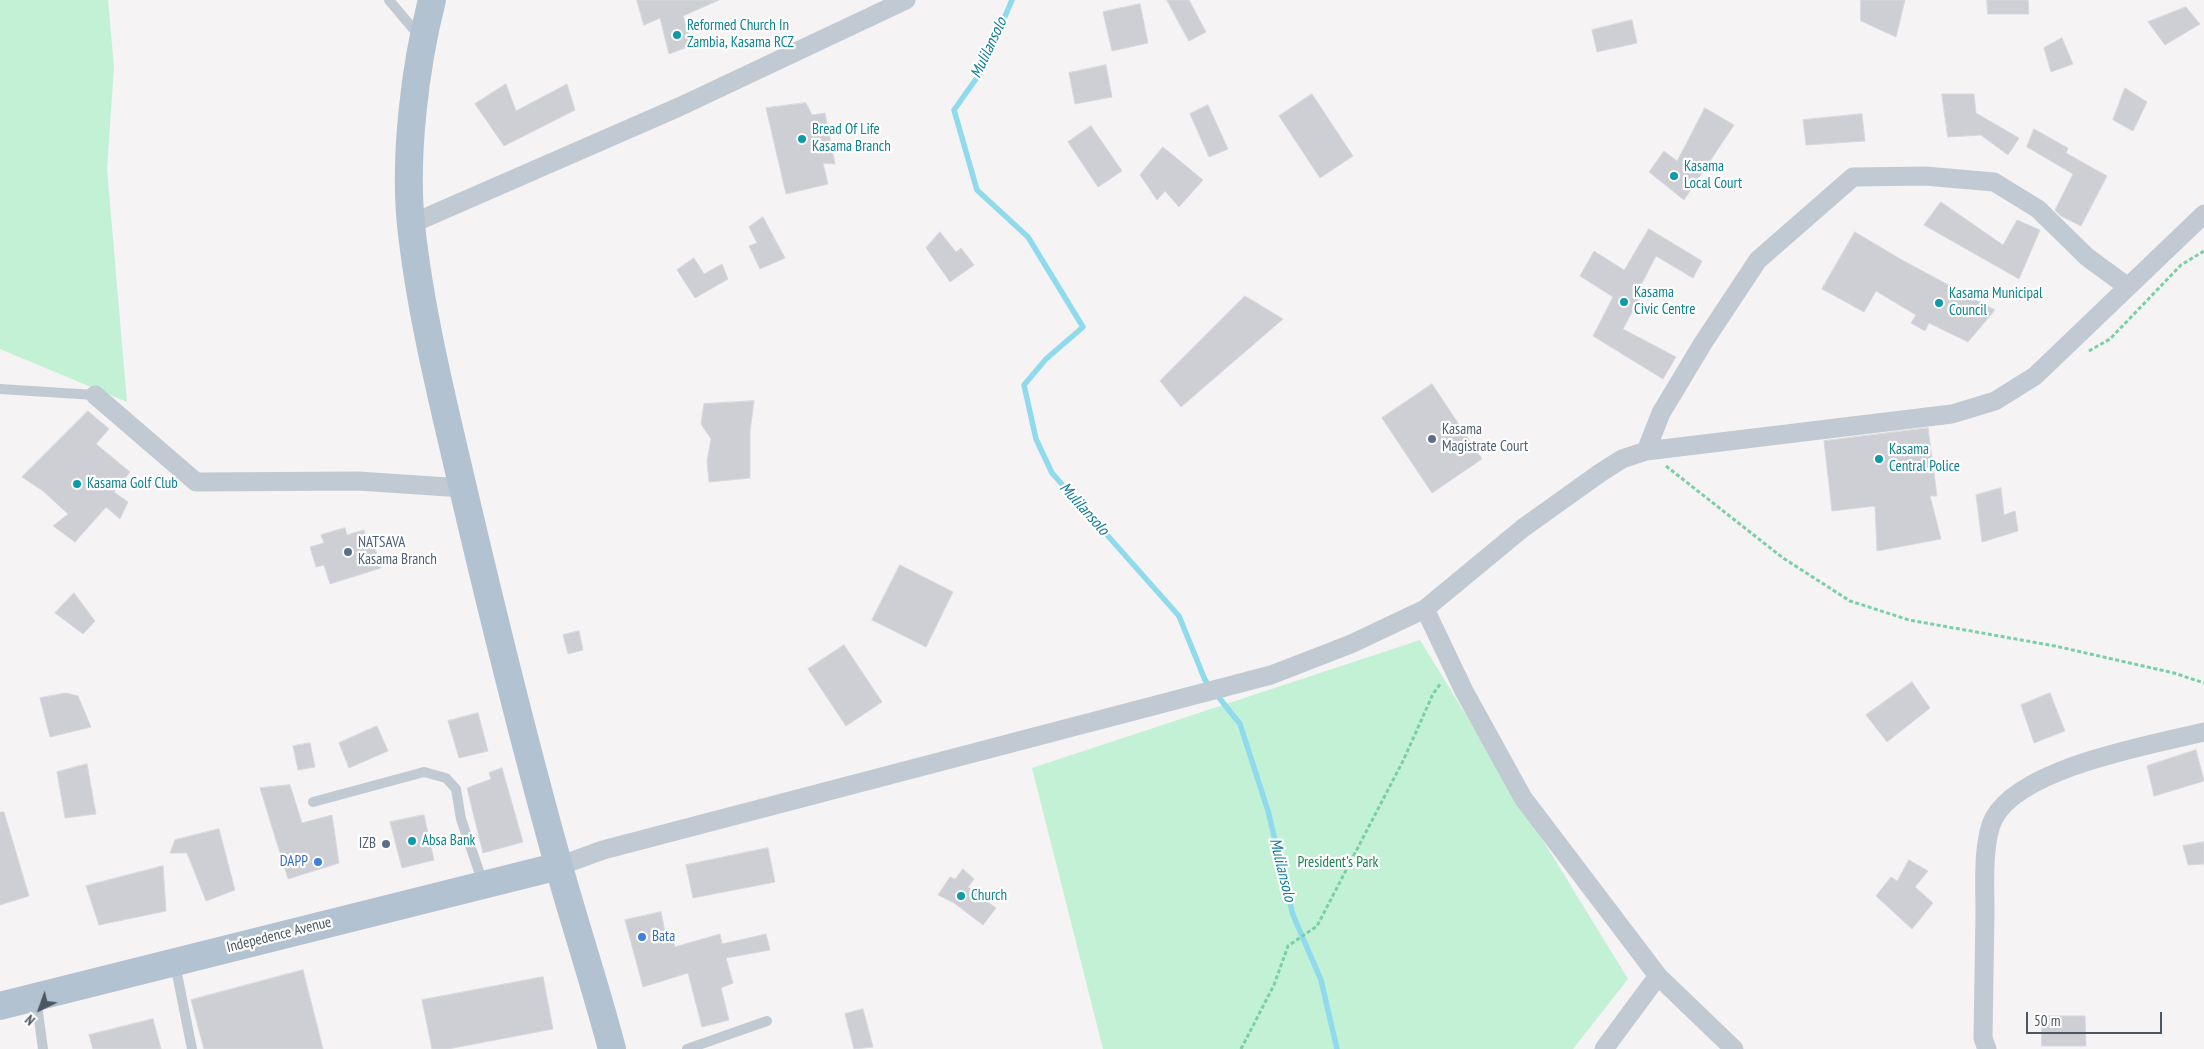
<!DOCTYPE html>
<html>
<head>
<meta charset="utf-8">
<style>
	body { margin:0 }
	#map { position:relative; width:2204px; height:1049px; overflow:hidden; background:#f5f3f3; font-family:"PT Sans Narrow",sans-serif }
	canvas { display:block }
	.north { position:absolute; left:15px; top:984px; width:50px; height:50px; -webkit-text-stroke:4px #fff; paint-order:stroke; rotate:222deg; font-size:14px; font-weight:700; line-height:20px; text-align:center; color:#4a5661 }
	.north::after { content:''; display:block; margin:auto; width:18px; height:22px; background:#4a5661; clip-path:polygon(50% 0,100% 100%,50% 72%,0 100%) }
	.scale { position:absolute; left:2026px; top:1012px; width:136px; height:22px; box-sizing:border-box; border:2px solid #4a5661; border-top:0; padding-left:6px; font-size:15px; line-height:18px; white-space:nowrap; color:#4a5661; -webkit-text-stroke:4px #fff; paint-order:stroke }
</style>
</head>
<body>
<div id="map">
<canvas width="2204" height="1049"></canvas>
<div class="north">N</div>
<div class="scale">50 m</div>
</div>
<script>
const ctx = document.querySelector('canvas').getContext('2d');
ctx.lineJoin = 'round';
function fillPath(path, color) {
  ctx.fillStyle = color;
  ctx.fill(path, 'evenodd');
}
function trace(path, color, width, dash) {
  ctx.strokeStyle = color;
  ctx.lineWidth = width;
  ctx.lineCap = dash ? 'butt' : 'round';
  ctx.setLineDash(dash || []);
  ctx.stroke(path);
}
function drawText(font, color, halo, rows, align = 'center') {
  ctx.font = font + ' "PT Sans Narrow",sans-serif';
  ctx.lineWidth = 4.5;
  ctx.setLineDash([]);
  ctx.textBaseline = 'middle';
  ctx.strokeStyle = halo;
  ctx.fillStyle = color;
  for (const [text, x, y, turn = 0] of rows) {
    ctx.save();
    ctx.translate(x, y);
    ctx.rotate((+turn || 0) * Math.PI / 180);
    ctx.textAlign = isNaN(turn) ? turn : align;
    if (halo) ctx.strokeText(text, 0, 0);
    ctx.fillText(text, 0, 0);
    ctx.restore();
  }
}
fillPath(new Path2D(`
	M0,0H108L114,67L107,169L127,402L0,349Z
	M1420,640L1628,979L1573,1049H1103L1032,768Z`), '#c3f1d5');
trace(new Path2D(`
	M1012,0L981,72L954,110L977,190L1028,237L1083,327L1046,359L1024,385L1036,439L1052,473L1179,616L1205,680L1240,724L1268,811L1293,915L1321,980L1337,1049`), '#90daee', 5.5);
const building = new Path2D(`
	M637,0H719L683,16L693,45L669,54L660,18L644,25Z
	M1167,0H1189L1206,32L1189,41Z
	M1861,0H1905L1896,37L1861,21Z
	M1987,0H2028L2029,14H1988Z
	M1140,4L1148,43L1112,51L1103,12Z
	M2186,7L2200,24L2165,45L2148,22Z
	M1632,20L1637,43L1597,52L1592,30Z
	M2062,38L2073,64L2051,72L2044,48Z
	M1106,65L1112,97L1075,104L1069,73Z
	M506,84L516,111L567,84L575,110L504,146L475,104Z
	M2125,88L2147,102L2133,131L2113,120Z
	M1312,94L1353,156L1320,178L1279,116Z
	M1942,94H1974L1976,113L2019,138L2008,155L1981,135L1948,137Z
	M806,103L812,115L825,113L835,164L823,163L828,184L786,194L766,108Z
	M1208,105L1228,149L1209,157L1190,114Z
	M1705,108L1734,125L1684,200L1649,172L1664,151L1677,161Z
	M1862,114L1865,141L1806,145L1803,120Z
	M1091,126L1122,171L1098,187L1068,142Z
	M2034,129L2068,148L2066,153L2107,176L2081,226L2061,216L2055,210L2073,174L2027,147Z
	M1163,147L1203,180L1179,207L1165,191L1157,200L1140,175Z
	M1941,202L2003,245L2017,220L2040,230L2019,279L1924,225Z
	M763,217L785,258L760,269L749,246L757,243L749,227Z
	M1649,229L1702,261L1693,278L1656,256L1641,285L1645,288L1623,329L1676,357L1663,379L1593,336L1613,297L1580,276L1594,251L1624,270Z
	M940,232L956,252L961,248L974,265L950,282L926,248Z
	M1855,232L1902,260L1995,310L1968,342L1929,323L1925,331L1911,323L1916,315L1876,291L1864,312L1822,289Z
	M694,258L704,274L722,264L728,279L695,298L677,270Z
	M1245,296L1283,319L1181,407L1160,381Z
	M1432,384L1482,459L1432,493L1382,418Z
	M754,401L750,431V478L709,482L707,461L711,439L701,424L704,404Z
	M88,411L109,429L96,444L130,472L114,492L128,502L120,519L106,507L75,542L53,526L68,514L43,491L22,477Z
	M1928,428L1937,496H1930L1941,539L1877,551L1875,506L1832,511L1824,441Z
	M2001,488L2004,515L2015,511L2018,531L1982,542L1976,495Z
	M345,528L347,535L364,530L370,547L374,545L381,568L330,584L324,565L316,567L310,547L324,543L321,535Z
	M900,565L953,592L926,647L872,620Z
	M74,593L95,621L83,634L55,613Z
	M579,631L583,650L568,654L563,635Z
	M844,645L882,702L846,726L808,669Z
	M1912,682L1930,708L1887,742L1866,715Z
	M66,693L78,696L91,727L50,737L40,698Z
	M2050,693L2065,731L2034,743L2021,705Z
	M478,713L488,751L459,758L448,721Z
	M377,726L388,751L349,768L339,743Z
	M310,743L315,767L298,770L293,746Z
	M2196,750L2204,781L2154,796L2147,766Z
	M87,764L96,814L65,818L57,772Z
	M502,768L523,842L483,853L467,788L491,779L489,773Z
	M290,785L302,823L332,815L339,863L288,879L260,788Z
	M0,812H4L29,896L0,905Z
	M424,815L434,860L402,868L390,822Z
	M219,829L235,890L206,901L187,853H170L175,840Z
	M2204,842V864L2188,865L2183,846Z
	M768,848L775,882L693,898L686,865Z
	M1909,860L1928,871L1915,887L1933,903L1912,929L1876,896L1891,877L1897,881Z
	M163,866L166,911L99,925L86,886Z
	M963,869L974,879L968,887L996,908L983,925L954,903L938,895L950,877L955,879Z
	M661,912L665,932H671L675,947L720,934L722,944L766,934L770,950L726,958L733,983L721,988L729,1020L702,1027L688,973L643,987L625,920Z
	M303,970L323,1049H204L191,1000Z
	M543,977L553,1029L448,1049H432L422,1000Z
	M863,1009L873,1047L854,1049L845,1014Z
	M2042,1016H2085L2086,1046H2042Z
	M153,1019L161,1049H93L89,1035Z`);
fillPath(building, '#cdcfd5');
trace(building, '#d7d9de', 1);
trace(new Path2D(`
	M2089,351L2110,339L2181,265L2204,251
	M1666,466L1783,558L1850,601L1909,620L2055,646L2174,673L2204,683
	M1241,1049L1274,985L1288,946L1317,926L1403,761L1433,694L1441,683`), '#7ad0a6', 3, [4, 2.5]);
trace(new Path2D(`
	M389,0L420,37
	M0,389L95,395
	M313,802L424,772L446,778L456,789L461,819L483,883
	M175,964L192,1049
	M36,998L43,1049
	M687,1049L767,1021`), '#c1cad2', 10);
trace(new Path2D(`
	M411,224L679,107L906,0
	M95,395L196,482L358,481L463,488
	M1646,451L1661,413L1703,343L1758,260L1853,177L1925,176L1994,182L2038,209L2087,257L2128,287
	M1425,609L1464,691L1523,798L1658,976L1734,1049
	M559,866L603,850L1271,675L1351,644L1425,609L1523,528L1600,473L1622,459L1646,451L1952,414L1995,401L2035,376L2204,214
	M1604,1049L1658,976
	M1987,1049L1983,1038C1984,996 1984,954 1985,912C1985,887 1982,841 1994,818C2022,767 2150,745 2204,732`), '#c1cad2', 19);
trace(new Path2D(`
	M432,0C415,66 404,157 411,225C421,318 445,410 466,501C495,624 525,746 559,867C576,928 596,988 612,1049
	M0,1006L559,866`), '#b3c2d1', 28);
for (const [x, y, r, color] of [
	[677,35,5,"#0f9aa8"],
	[802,139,5,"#0f9aa8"],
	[1674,176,5,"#0f9aa8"],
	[1624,302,5,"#0f9aa8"],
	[1939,303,5,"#0f9aa8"],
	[1432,439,5,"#5c6f8a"],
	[1879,459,5,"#0f9aa8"],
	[77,484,5,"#0f9aa8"],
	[348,552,5,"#5c6f8a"],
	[412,841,5,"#0f9aa8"],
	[386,844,5,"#5c6f8a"],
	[318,862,5,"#3f7fe0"],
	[961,896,5,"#0f9aa8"],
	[642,937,5,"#3f7fe0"]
]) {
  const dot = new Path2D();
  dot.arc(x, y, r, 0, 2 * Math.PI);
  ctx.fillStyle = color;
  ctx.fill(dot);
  trace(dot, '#fff', 2);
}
drawText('15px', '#0d838f', '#fff', [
	["Reformed Church In",687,26],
	["Zambia, Kasama RCZ",687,43],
	["Bread Of Life",812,130],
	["Kasama Branch",812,147],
	["Kasama",1684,167],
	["Local Court",1684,184],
	["Kasama",1634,293],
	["Civic Centre",1634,310],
	["Kasama Municipal",1949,294],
	["Council",1949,311],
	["Kasama",1889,450],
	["Central Police",1889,467],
	["Kasama Golf Club",87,484],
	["Absa Bank",422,841],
	["Church",971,896]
], 'left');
drawText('15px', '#4e5e75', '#fff', [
	["Kasama",1442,430],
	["Magistrate Court",1442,447],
	["NATSAVA",358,543],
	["Kasama Branch",358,560],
	["IZB",376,844,"right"]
], 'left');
drawText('15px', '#366cbe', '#fff', [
	["DAPP",308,862],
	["Bata",652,937,"left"]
], 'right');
drawText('15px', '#17864f', '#fff', [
	["President's Park",1338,863]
]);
drawText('15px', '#4a5661', '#fff', [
	["Indepedence Avenue",279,935,-14]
]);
drawText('italic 16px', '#0c7c9b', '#fff', [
	["Mulilansolo",989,48,-65],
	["Mulilansolo",1084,509,48],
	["Mulilansolo",1282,870,76]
]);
</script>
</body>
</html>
